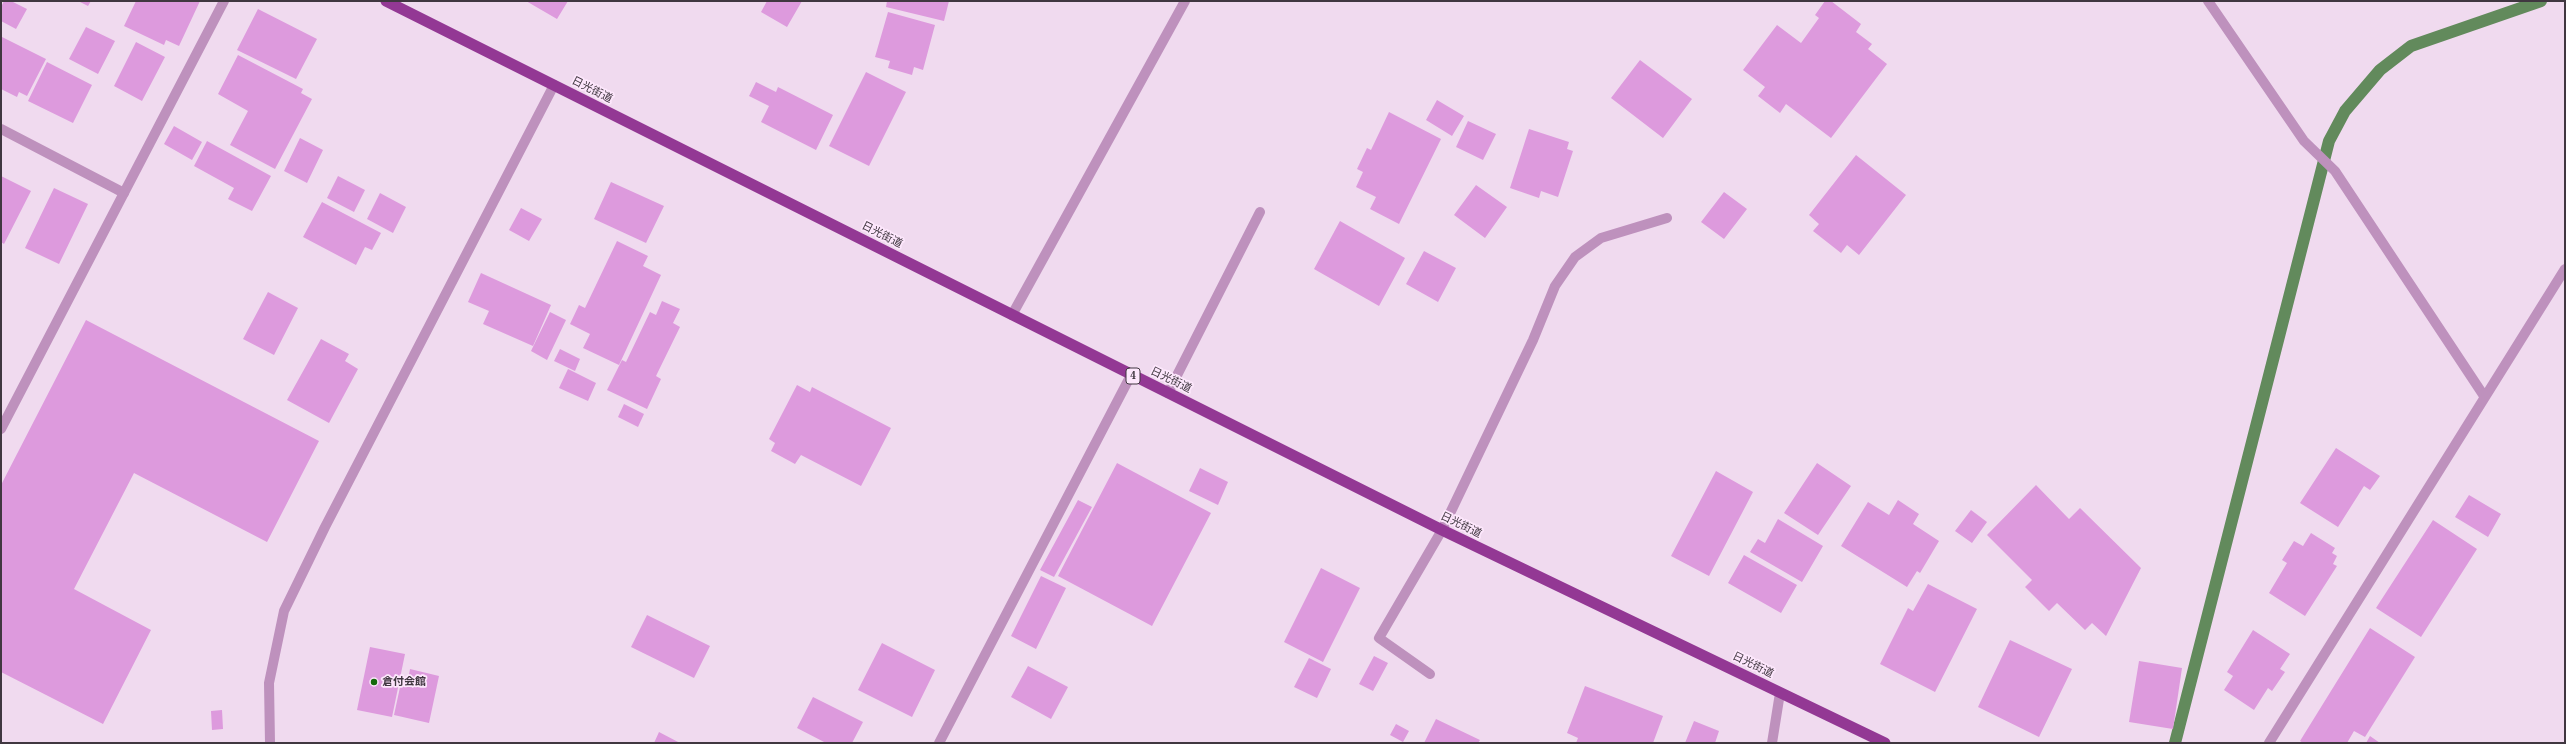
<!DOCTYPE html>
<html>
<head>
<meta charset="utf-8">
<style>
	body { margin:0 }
	#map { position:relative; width:2566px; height:744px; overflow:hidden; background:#f0daef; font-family:"Noto Serif",serif }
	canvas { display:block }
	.frame { position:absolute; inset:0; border:2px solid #403740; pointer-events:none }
</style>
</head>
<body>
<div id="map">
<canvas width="2566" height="744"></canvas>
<div class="frame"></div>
</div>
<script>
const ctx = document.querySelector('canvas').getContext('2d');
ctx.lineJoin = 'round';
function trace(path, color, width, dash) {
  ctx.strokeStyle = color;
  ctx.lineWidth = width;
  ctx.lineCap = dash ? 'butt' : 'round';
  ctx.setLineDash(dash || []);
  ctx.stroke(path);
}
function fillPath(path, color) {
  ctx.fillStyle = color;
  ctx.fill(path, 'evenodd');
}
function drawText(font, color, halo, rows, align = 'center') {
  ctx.font = font + ' "Noto Serif","Noto Sans JP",serif';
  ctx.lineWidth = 3.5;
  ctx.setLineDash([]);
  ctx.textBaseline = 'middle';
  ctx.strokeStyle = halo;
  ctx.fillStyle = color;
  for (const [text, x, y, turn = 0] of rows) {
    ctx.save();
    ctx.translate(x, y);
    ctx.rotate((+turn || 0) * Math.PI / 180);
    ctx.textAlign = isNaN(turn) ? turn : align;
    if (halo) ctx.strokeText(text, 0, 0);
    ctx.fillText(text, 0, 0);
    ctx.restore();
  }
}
trace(new Path2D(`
	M2175,743L2329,141L2345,111L2380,70L2411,46L2541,1`), '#628a5c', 12);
fillPath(new Path2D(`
	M4,1H11L27,9L16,29L1,21V7Z
	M78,1H91L88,6Z
	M136,1H200L179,46L166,40L164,45L124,26Z
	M526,1H568L557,19Z
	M767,1H802L787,27L761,12Z
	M887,1H949L944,21L886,7Z
	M1825,1H1831L1861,24L1856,32L1872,44L1868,49L1887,64L1831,138L1786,104L1780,113L1758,96L1765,87L1743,70L1777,25L1801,43L1819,18L1815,15Z
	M258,9L317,39L296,79L237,50Z
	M888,12L935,25L923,70L914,67L912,75L888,68L890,61L875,57Z
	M86,27L115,41L98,74L69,59Z
	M2,37L46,59L27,96L19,92L17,97L1,89Z
	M136,42L165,57L142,101L114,86Z
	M238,55L303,89L301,93L312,99L275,169L230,145L248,111L218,94Z
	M1640,60L1692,99L1663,138L1611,98Z
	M47,62L92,85L73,123L28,101Z
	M866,72L906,92L869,166L829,146Z
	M756,82L776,92L778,87L833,115L816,150L761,122L769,106L749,96Z
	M1437,100L1464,116L1452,136L1426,120Z
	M1389,112L1441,139L1399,224L1370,209L1376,197L1356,187L1363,172L1357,169L1367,148L1371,150Z
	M1468,121L1496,134L1483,160L1456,147Z
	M174,126L202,142L192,160L164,144Z
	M1529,129L1569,142L1567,149L1573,151L1558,197L1541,191L1539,198L1510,188Z
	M300,138L323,150L307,183L284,171Z
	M207,141L271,176L252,211L228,199L234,188L194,166Z
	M1856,155L1906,195L1859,255L1847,245L1841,253L1813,231L1819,224L1809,215Z
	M1,176L31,191L4,244L1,242Z
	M338,176L365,190L354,212L327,198Z
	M611,182L664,206L646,243L594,219Z
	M1476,185L1507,207L1485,238L1454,215Z
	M54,188L88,204L59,264L25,248Z
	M1724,192L1747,209L1724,239L1701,222Z
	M380,193L406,207L393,233L367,219Z
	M322,202L381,233L372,250L365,247L356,265L303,237Z
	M521,208L542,219L529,241L509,230Z
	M1340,221L1405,258L1379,306L1314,269Z
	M617,241L648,256L643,266L661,275L619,365L583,348L590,334L570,324L579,305L585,308Z
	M1424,251L1456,268L1438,302L1406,284Z
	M481,273L551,305L533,346L483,324L489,311L468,302Z
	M268,292L298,308L274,355L243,339Z
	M662,301L680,309L673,323L680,327L656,376L661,379L647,409L607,390L622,360L626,362L650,312L656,315Z
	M550,312L566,320L547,360L531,351Z
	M86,320L319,441L267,542L134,473L74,589L151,630L103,724L1,672V485Z
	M321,339L349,354L345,361L358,369L329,423L287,400Z
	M560,349L580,359L575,371L554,361Z
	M568,369L596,383L588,401L559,388Z
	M797,385L810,392L812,387L891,428L861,486L801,455L795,464L771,451L775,443L769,439Z
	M624,404L644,414L638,427L618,417Z
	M2336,448L2380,476L2370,490L2364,486L2338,527L2300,503Z
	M1117,463L1211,513L1152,626L1058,576Z
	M1817,463L1851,486L1818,535L1784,513Z
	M1200,468L1228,482L1218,505L1189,491Z
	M1716,471L1753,492L1709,576L1671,556Z
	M2036,485L2069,519L2080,508L2141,568L2106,636L2092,623L2085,630L2057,603L2049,611L2025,587L2032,580L1987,535Z
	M2469,495L2501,514L2488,537L2455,517Z
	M1078,500L1092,507L1054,577L1040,570Z
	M1898,500L1919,514L1913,524L1939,541L1920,573L1917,571L1907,587L1841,546L1868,502L1889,515Z
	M1971,510L1987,522L1972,543L1955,531Z
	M1778,519L1823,546L1802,582L1750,552L1758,539L1765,543Z
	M2433,520L2477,549L2421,637L2376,608Z
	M2311,533L2335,548L2332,553L2337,556L2333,564L2337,566L2305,616L2269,593L2287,563L2282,560L2294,541L2303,546Z
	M1744,555L1797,585L1781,613L1728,583Z
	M1321,568L1360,588L1323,662L1284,642Z
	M1041,576L1066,588L1036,649L1011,636Z
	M1928,584L1977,609L1935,692L1880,664L1908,608L1913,611Z
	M647,615L710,646L694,678L631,647Z
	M2370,628L2415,657L2365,737L2354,731L2347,743H2303L2300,741Z
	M2253,630L2290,654L2280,669L2285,672L2272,691L2268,688L2254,710L2224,690L2233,676L2227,672Z
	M2010,640L2072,669L2039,737L1978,707Z
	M882,643L935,670L912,717L858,690Z
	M370,647L405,654L392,717L357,710Z
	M1374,656L1388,663L1373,691L1359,684Z
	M1309,658L1331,669L1317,698L1294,687Z
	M2139,661L2182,668L2173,729L2129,722Z
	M1028,666L1068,687L1051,719L1011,697Z
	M410,669L439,676L429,723L394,715L402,678L408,680Z
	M1585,686L1663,716L1653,743H1576L1578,738L1567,733Z
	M813,697L863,722L852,743H826L797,728Z
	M222,710L223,729L212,730L211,711Z
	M1436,719L1480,740L1478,743H1424Z
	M1694,721L1719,731L1715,743H1685Z
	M1396,724L1409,731L1403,742L1390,735Z
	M659,732L680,743H654Z
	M2370,736L2380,743H2366Z`), '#dd9add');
trace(new Path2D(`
	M1,129L124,193
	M1168,393L1260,212
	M1430,674L1379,638L1442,530L1533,340L1555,286L1575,257L1601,238L1667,218`), '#be91bd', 10);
trace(new Path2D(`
	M2208,1L2304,141L2335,171L2484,396
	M1012,315L1185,1
	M1,429L224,1
	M939,743L1131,375
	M1772,743L1780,693
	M2269,743L2565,269`), '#be91bd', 10);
trace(new Path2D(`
	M270,743L269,683L284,611L325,527L554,85`), '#be91bd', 10);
trace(new Path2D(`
	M386,1L1442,530L1885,743`), '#933894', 11);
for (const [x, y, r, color] of [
	[374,682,4,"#15690c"]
]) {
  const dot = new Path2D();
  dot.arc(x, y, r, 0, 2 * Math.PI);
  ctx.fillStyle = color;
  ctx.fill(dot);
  trace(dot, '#fde7fc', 1.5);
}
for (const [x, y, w] of [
	[1133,376,14]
]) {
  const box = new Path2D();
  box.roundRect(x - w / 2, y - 8, w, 16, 3);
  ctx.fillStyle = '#fde7fc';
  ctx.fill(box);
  trace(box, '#403740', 1);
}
drawText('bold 10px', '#403740', null, [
	["4",1133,376]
]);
drawText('11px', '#403740', '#fde7fc', [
	["日光街道",592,90,27],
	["日光街道",882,235,27],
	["日光街道",1171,380,26],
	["日光街道",1461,525,26],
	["日光街道",1753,665,26]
]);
drawText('bold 11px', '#403740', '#fde7fc', [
	["倉付会館",382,682]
], 'left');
</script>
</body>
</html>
